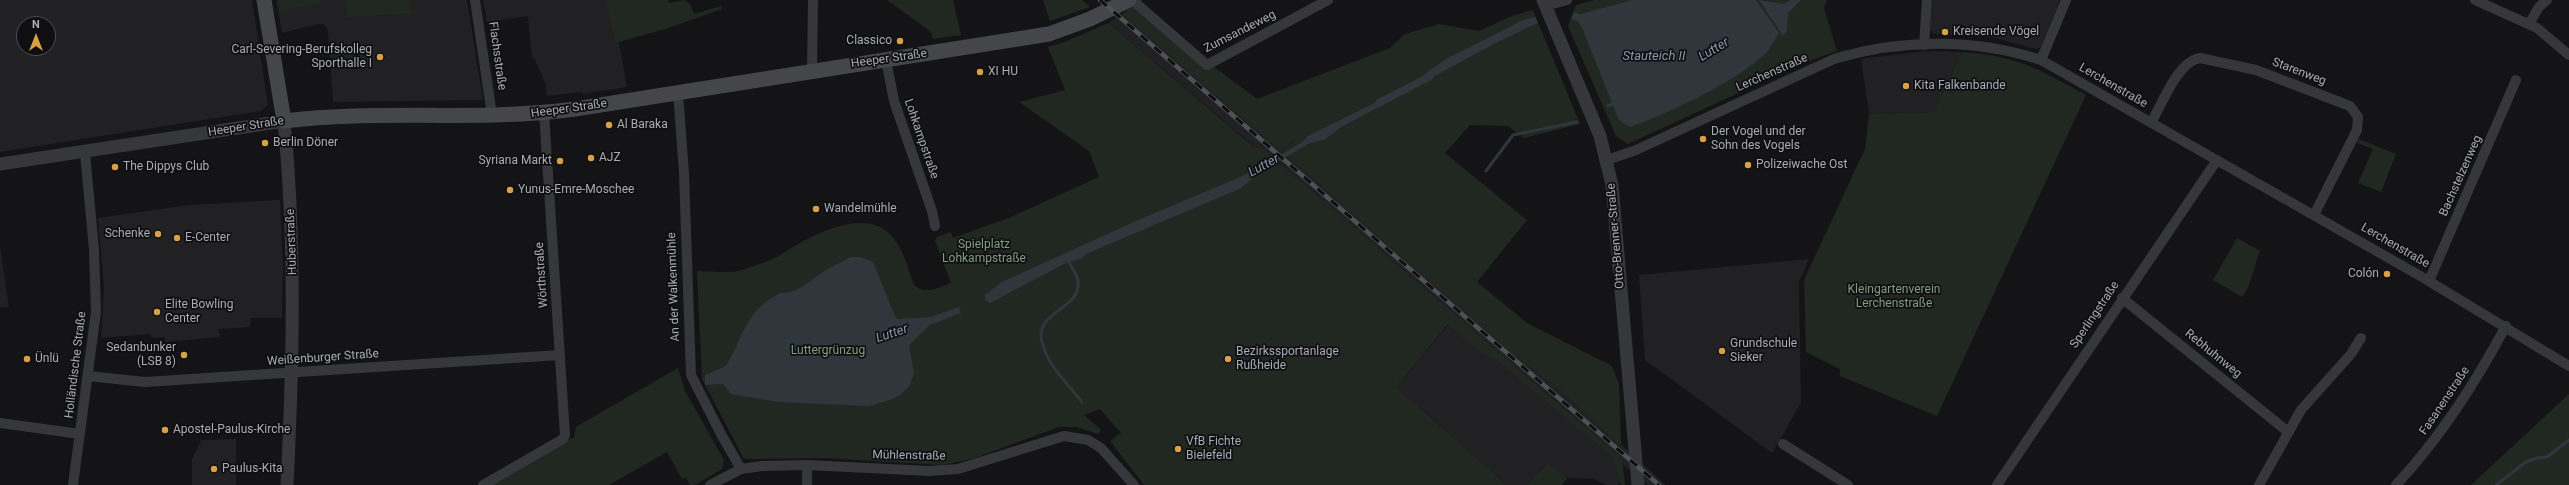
<!DOCTYPE html>
<html>
<head>
<meta charset="utf-8">
<style>
	body { margin:0 }
	#map { position:relative; width:2569px; height:485px; overflow:hidden; background:#141416; font-family:Roboto,sans-serif }
	canvas { display:block }
	.north { position:absolute; left:16px; top:16px; width:40px; height:40px; box-sizing:border-box; background:#0f0f11; border:1px solid #4c4e52; border-radius:50%; rotate:0deg; font-size:11px; font-weight:700; line-height:16px; text-align:center; color:#a8acb4 }
	.north::after { content:''; display:block; margin:auto; width:14px; height:18px; background:#daa048; clip-path:polygon(50% 0,100% 100%,50% 72%,0 100%) }
</style>
</head>
<body>
<div id="map">
<canvas width="2569" height="485"></canvas>
<div class="north">N</div>
</div>
<script>
const ctx = document.querySelector('canvas').getContext('2d');
ctx.lineJoin = 'round';
function fillPath(path, color) {
  ctx.fillStyle = color;
  ctx.fill(path, 'evenodd');
}
function trace(path, color, width, dash) {
  ctx.strokeStyle = color;
  ctx.lineWidth = width;
  ctx.lineCap = dash ? 'butt' : 'round';
  ctx.setLineDash(dash || []);
  ctx.stroke(path);
}
function drawText(font, color, halo, rows, align = 'center') {
  ctx.font = font + ' Roboto,sans-serif';
  ctx.lineWidth = 3.5;
  ctx.setLineDash([]);
  ctx.textBaseline = 'middle';
  ctx.strokeStyle = halo;
  ctx.fillStyle = color;
  for (const [text, x, y, turn = 0] of rows) {
    ctx.save();
    ctx.translate(x, y);
    ctx.rotate((+turn || 0) * Math.PI / 180);
    ctx.textAlign = isNaN(turn) ? turn : align;
    if (halo) ctx.strokeText(text, 0, 0);
    ctx.fillText(text, 0, 0);
    ctx.restore();
  }
}
fillPath(new Path2D(`
	M0,0H252L268,105L261,111L0,152ZM24,24H48V48H24Z
	M276,0H467L483,100L333,102L328,30L324,24H319L282,33Z
	M483,0H605L615,43L619,42L627,87L583,94L582,92L547,96L546,85L534,58H532L528,16L487,22Z
	M1933,0H2060L2040,48L2036,49L1991,37L1934,34L1930,30Z
	M1133,6L1277,124L1464,302L1666,485H1648L1614,457L1621,483L1617,485H1606L1594,479L1567,478L1549,463L1526,485H1507L1396,387L1448,325L1277,161L1262,148L1255,147L1108,23Z
	M1927,51L1962,52L1934,112L1869,114L1861,59Z
	M280,200L283,267L282,318H251L250,327L219,329L220,337L165,342V337L152,338L150,334L101,338L104,287L98,218L189,205Z
	M0,247L9,307H0Z
	M1809,259L1799,282L1801,403L1772,453L1645,360L1639,275Z
	M236,439V485H192V459L201,440Z`), '#212123');
fillPath(new Path2D(`
	M278,0H321V3L280,11Z
	M345,0H409L412,13L347,17Z
	M605,0H668L669,3L684,0L690,4L694,14L721,6L722,9L665,29L615,43Z
	M887,0H953L961,35L933,39L931,32Z
	M1043,0H1082L1090,7L1050,21Z
	M1595,0H1827L1824,8L1837,51L1803,63L1628,144L1616,136L1568,26L1576,5Z
	M1133,6L1257,99L1390,48L1405,34L1439,24L1479,31L1512,16L1533,10L1580,124L1524,138L1508,126L1470,125L1445,153L1527,220L1477,282L1527,323L1612,366L1619,384L1621,446L1562,391L1515,356L1287,156L1301,148L1299,145L1274,159L1622,459L1625,485H1621L1613,457L1498,361L1477,350L1448,324L1396,387L1507,485H1144L1110,441L1121,433L1100,409L1084,415L1101,430L1098,434L1077,427H1059L972,459L943,465L824,458L744,459L702,379L697,271C711,271 730,274 743,270C756,265 774,260 785,252C814,234 872,202 897,243C905,255 909,272 914,285C924,296 940,287 951,283L935,240L937,237L951,232L953,238L1011,217L1099,177L1089,151L1019,102L1065,90L1048,47L1067,41L1108,23L1254,147L1262,148L1273,157L1295,142L1292,138L1289,144L1281,151L1122,14Z
	M1962,52C2017,56 2039,69 2086,95L1937,416L1840,376V369L1806,352L1804,280L1865,149L1869,114L1934,112Z
	M2359,139L2396,154L2381,192L2358,183L2373,149L2357,143Z
	M2237,238L2260,251C2255,263 2250,289 2242,297L2213,280Z
	M678,368L685,391L724,460L722,469L695,485H690L686,477L682,479L667,452L609,485H489L574,437L576,427L579,425Z
	M2569,394V485H2471Z
	M1549,463L1567,478L1562,485H1526Z`), '#212822');
fillPath(new Path2D(`
	M1632,0H1756L1779,33C1774,40 1770,49 1765,54C1730,85 1673,111 1630,127L1619,120L1583,30L1578,21L1571,19L1574,12L1581,14Z
	M1759,0L1784,4L1791,0H1801L1788,13L1787,31L1783,36Z
	M1535,17L1538,23C1501,39 1470,57 1433,77V79L1341,127L1324,140L1310,143L1255,175V177L1239,189L1086,254L1082,258L1066,263L990,303L985,300V295L1002,282L1136,221L1252,172L1301,143L1308,136L1375,103L1376,100L1421,77L1446,59L1523,20Z
	M851,257H860L873,262L895,316L898,319L931,317L959,307L961,313L930,325L909,345L914,373L910,385L899,396L890,400L869,406L779,402L731,394L723,384L705,385V375L726,366C744,336 745,311 780,293C798,294 809,281 823,272C832,266 842,262 851,257Z`), '#2f373d');
trace(new Path2D(`
	M1608,106L1615,103
	M1486,171L1513,135L1577,122
	M1067,259C1071,266 1077,274 1078,281C1081,311 1034,310 1042,342C1047,365 1068,384 1082,402
	M2496,485L2526,462L2537,458L2547,457L2569,440`), '#2f373d', 3);
trace(new Path2D(`
	M475,0L492,115
	M1135,0L1138,5L1207,65L1328,0
	M2475,0L2537,28L2569,55
	M1545,6L1567,0
	M2529,24L2539,7L2547,0
	M1924,45L1927,0
	M886,60L894,101L932,211L935,226
	M2041,60L2066,0
	M812,70L813,0
	M678,92L684,173L691,375L721,434L741,469
	M2151,123C2162,104 2178,61 2200,58L2256,70L2350,106L2358,117L2357,130L2314,215
	M1607,160L1636,150L1834,59C1901,39 1974,38 2041,60L2422,277L2569,366
	M2429,281L2516,80
	M2122,298L2287,431
	M88,376L145,382L560,355
	M0,423L80,434
	M1783,444L1848,485
	M807,465V485
	M73,485L96,312L94,250L85,153
	M483,485L563,439L565,435L544,113
	M710,485L741,469L762,466L807,465L929,471L958,469L1064,436L1088,440L1101,448L1134,485
	M1997,485L2217,160
	M2259,485L2301,410L2351,354L2361,338
	M2396,485C2441,437 2475,383 2506,326`), '#36373a', 10);
trace(new Path2D(`
	M1543,0L1600,136L1612,185L1638,485
	M0,164L284,121C296,243 293,363 287,485`), '#36373a', 13);
trace(new Path2D(`
	M264,0L284,121C381,109 478,122 575,109L1049,34L1090,19L1129,0`), '#44464a', 15);
const rail = new Path2D(`
	M1100,0L1659,485`);
trace(rail, '#4f5155', 4.5);
trace(rail, '#0f0f11', 3, [9]);
for (const [x, y, r, color] of [
	[1945,32,4,"#daa048"],
	[900,41,4,"#daa048"],
	[380,57,4,"#daa048"],
	[980,72,4,"#daa048"],
	[1906,86,4,"#daa048"],
	[609,125,4,"#daa048"],
	[1703,139,4,"#daa048"],
	[265,143,4,"#daa048"],
	[591,158,4,"#daa048"],
	[560,161,4,"#daa048"],
	[1748,165,4,"#daa048"],
	[115,167,4,"#daa048"],
	[510,190,4,"#daa048"],
	[816,209,4,"#daa048"],
	[158,234,4,"#daa048"],
	[177,238,4,"#daa048"],
	[2387,274,4,"#daa048"],
	[157,312,4,"#daa048"],
	[1722,351,4,"#daa048"],
	[184,355,4,"#daa048"],
	[27,359,4,"#daa048"],
	[1228,359,4,"#daa048"],
	[165,430,4,"#daa048"],
	[1178,449,4,"#daa048"],
	[214,469,4,"#daa048"]
]) {
  const dot = new Path2D();
  dot.arc(x, y, r, 0, 2 * Math.PI);
  ctx.fillStyle = color;
  ctx.fill(dot);
  trace(dot, '#0f0f11', 1.5);
}
drawText('12px', '#a8acb4', '#0f0f11', [
	["Zumsandeweg",1240,32,-27],
	["Flachsstraße",497,56,82],
	["Heeper Straße",889,59,-8],
	["Starenweg",2299,72,21],
	["Lerchenstraße",1772,73,-24],
	["Lerchenstraße",2113,86,30],
	["Heeper Straße",569,109,-8],
	["Heeper Straße",246,127,-9],
	["Lohkampstraße",921,139,71],
	["Bachstelzenweg",2461,176,-66],
	["Otto-Brenner-Straße",1616,236,-95],
	["Huberstraße",292,242,-92],
	["Lerchenstraße",2395,246,30],
	["Wörthstraße",542,275,-94],
	["An der Walkenmühle",674,287,-92],
	["Sperlingstraße",2095,315,-56],
	["Rebhuhnweg",2213,354,39],
	["Weißenburger Straße",323,358,-4],
	["Holländische Straße",76,365,-83],
	["Fasanenstraße",2445,401,-56],
	["Mühlenstraße",909,456,1]
]);
drawText('12px', '#a8acb4', '#0f0f11', [
	["Kreisende Vögel",1953,32],
	["Classico",892,41,"right"],
	["Carl-Severing-Berufskolleg",372,50,"right"],
	["Sporthalle I",372,64,"right"],
	["XI HU",988,72],
	["Kita Falkenbande",1914,86],
	["Al Baraka",617,125],
	["Der Vogel und der",1711,132],
	["Sohn des Vogels",1711,146],
	["Berlin Döner",273,143],
	["AJZ",599,158],
	["Syriana Markt",552,161,"right"],
	["Polizeiwache Ost",1756,165],
	["The Dippys Club",123,167],
	["Yunus-Emre-Moschee",518,190],
	["Wandelmühle",824,209],
	["Schenke",150,234,"right"],
	["E-Center",185,238],
	["Colón",2379,274,"right"],
	["Elite Bowling",165,305],
	["Center",165,319],
	["Grundschule",1730,344],
	["Sieker",1730,358],
	["Sedanbunker",176,348,"right"],
	["(LSB 8)",176,362,"right"],
	["Bezirkssportanlage",1236,352],
	["Rußheide",1236,366],
	["Ünlü",35,359],
	["Apostel-Paulus-Kirche",173,430],
	["VfB Fichte",1186,442],
	["Bielefeld",1186,456],
	["Paulus-Kita",222,469]
], 'left');
drawText('12px', '#819d81', '#0f0f11', [
	["Spielplatz",984,245],
	["Lohkampstraße",984,259],
	["Kleingartenverein",1894,290],
	["Lerchenstraße",1894,304],
	["Luttergrünzug",828,351]
]);
drawText('italic 13px', '#839bab', '#0f0f11', [
	["Lutter",1714,50,-31],
	["Stauteich II",1654,57],
	["Lutter",1264,166,-29],
	["Lutter",892,334,-18]
]);
</script>
</body>
</html>
